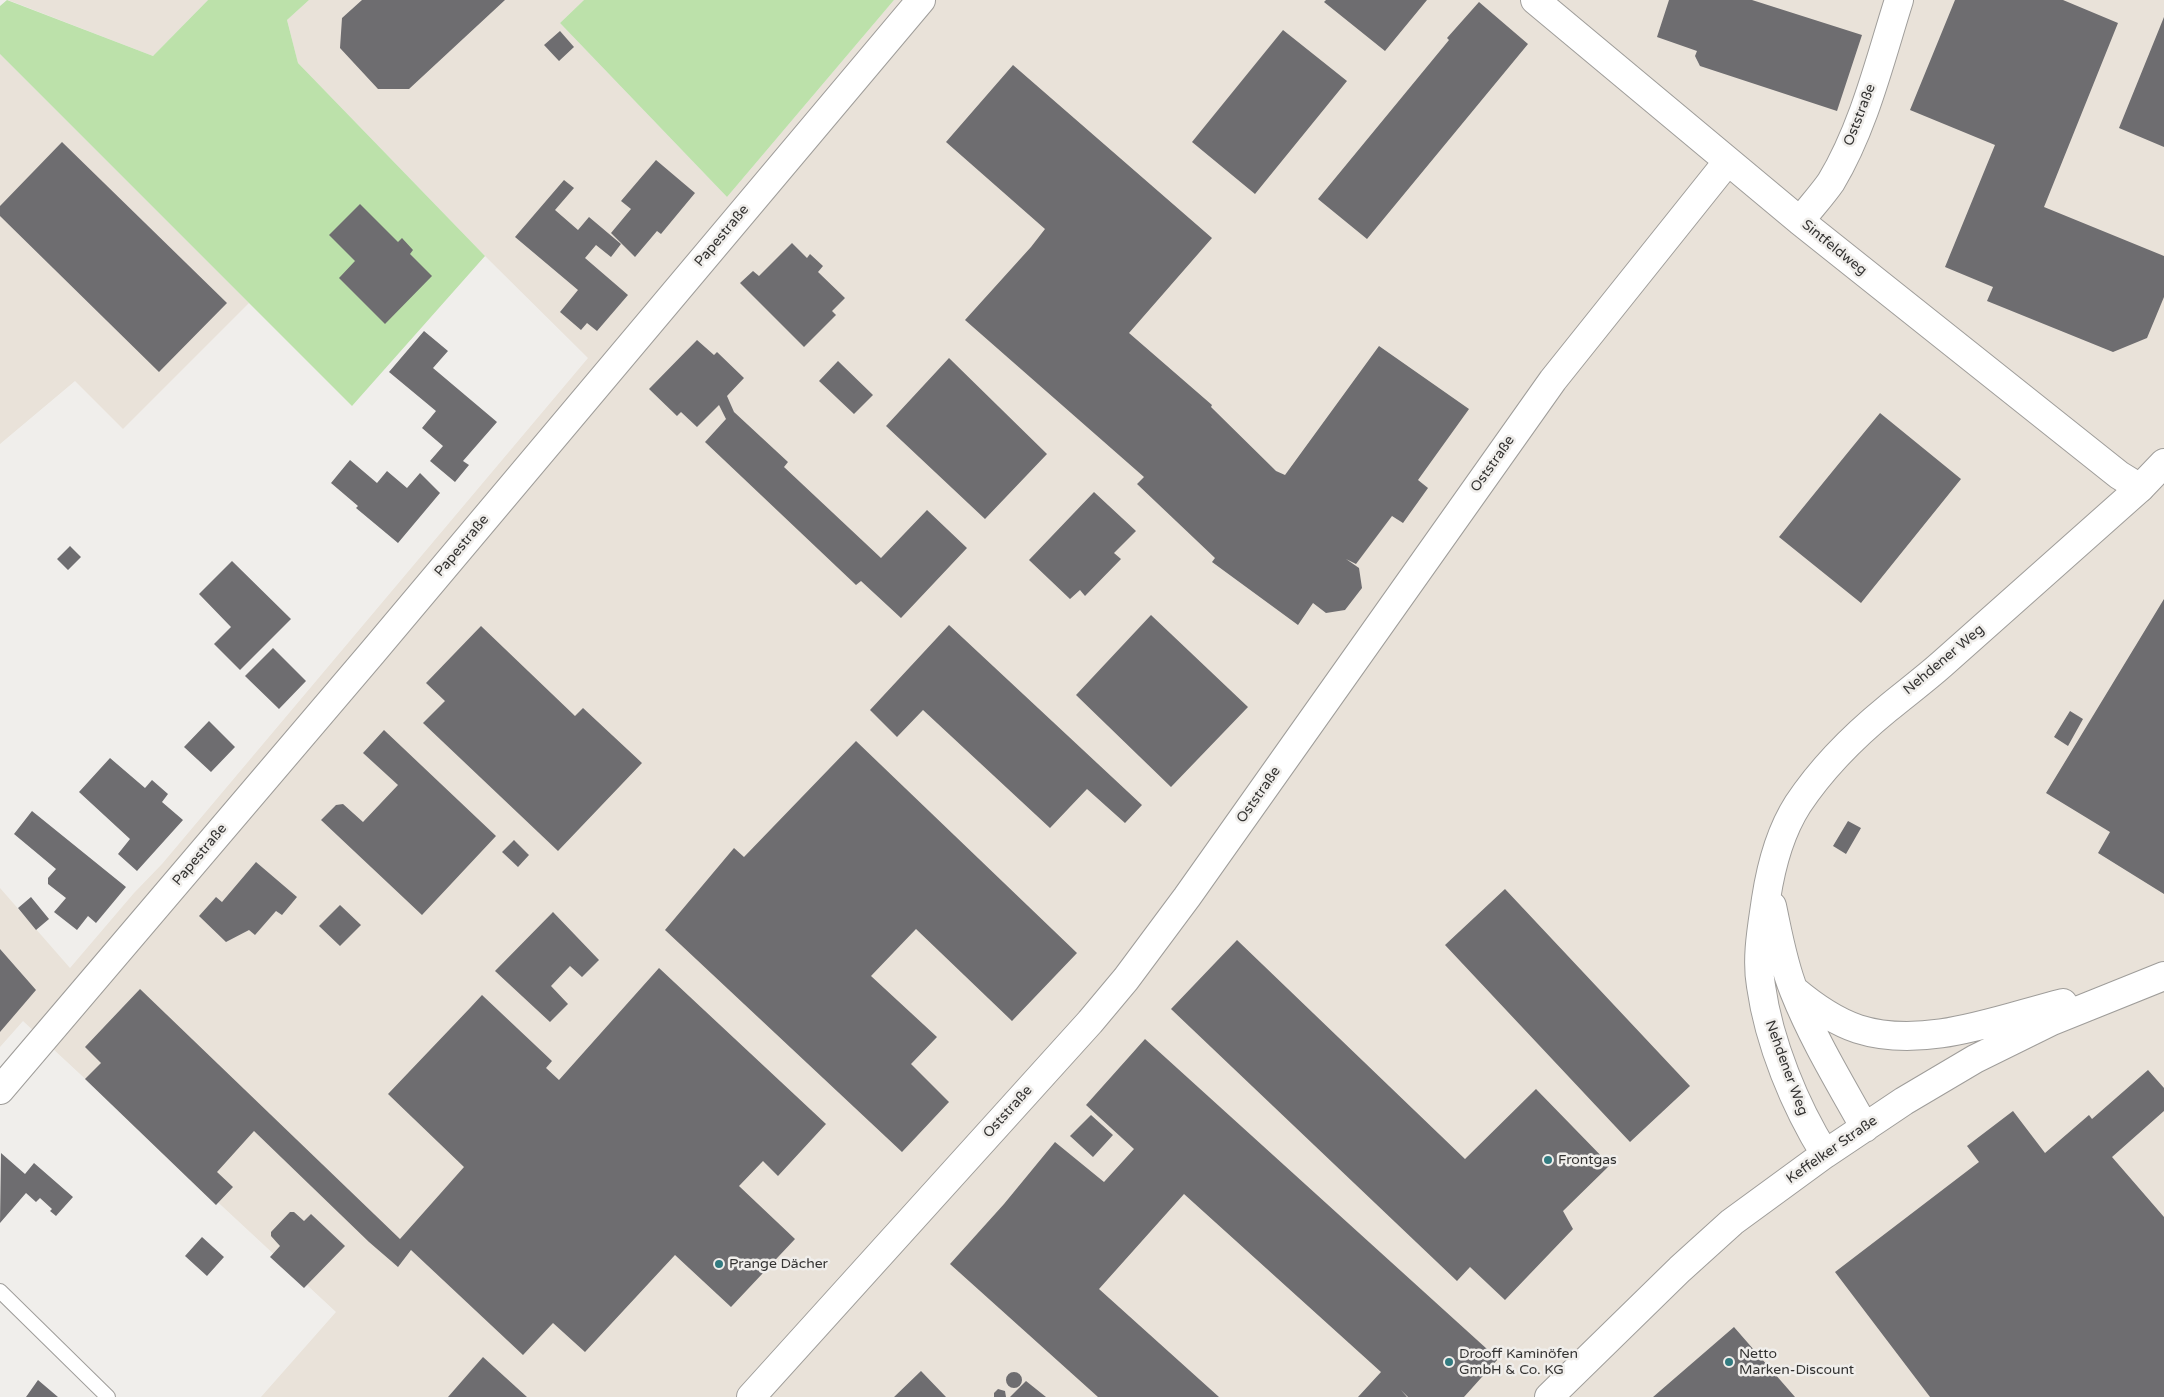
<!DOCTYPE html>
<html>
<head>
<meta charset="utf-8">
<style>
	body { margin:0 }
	canvas { display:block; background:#f0eeeb }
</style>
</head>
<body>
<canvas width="2164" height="1397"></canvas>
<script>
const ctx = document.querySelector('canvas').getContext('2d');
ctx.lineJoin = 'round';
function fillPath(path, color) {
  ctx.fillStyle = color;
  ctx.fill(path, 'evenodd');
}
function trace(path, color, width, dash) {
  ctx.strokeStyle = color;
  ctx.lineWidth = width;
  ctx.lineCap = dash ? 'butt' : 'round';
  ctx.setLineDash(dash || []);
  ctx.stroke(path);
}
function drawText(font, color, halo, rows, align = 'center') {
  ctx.font = font + ' "Varela Round",sans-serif';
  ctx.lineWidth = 5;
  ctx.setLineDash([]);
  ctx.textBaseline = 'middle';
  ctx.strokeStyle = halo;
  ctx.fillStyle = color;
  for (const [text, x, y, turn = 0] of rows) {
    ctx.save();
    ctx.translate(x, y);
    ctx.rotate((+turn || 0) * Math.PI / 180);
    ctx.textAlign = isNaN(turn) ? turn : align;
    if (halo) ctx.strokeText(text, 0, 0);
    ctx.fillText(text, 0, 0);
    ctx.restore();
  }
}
fillPath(new Path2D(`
	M8,0H208L153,56Z
	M309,0H584L560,23L727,197L894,0H2164V1397H261L336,1312L23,1021L0,1047V888L70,968L134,893L162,864L588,358L485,256L298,63L287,20Z
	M0,54L249,303L123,429L75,381L0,444Z`), '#e9e2d9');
fillPath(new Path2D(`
	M7,0L153,56L208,0H309L287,20L298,63L485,256L352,406L0,54V6Z
	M584,0H894L727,197L560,23Z`), '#bce1aa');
fillPath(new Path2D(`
	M362,0H505L409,89H378L340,48L342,18Z
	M1326,0H1427L1385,51L1324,2Z
	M1669,0H1752L1862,35L1837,111L1700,66L1695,56L1697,51L1657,37Z
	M1955,0H2063L2118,23L2044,207L2164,256V297L2147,338L2113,352L1987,301L1993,287L1945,267L1995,145L1910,110Z
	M1479,2L1528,44L1367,239L1318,199L1449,40L1447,38Z
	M2164,17V147L2119,128Z
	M1283,30L1347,81L1255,194L1192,142Z
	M560,31L574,47L559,61L544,45Z
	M1013,65L1212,238L1129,333L1212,405L1211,407L1276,471L1285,475L1379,346L1469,409L1418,480L1428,488L1403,523L1392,516L1356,564L1346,559L1359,568L1362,588L1345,610L1326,613L1313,603L1298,625L1212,562L1215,558L1137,484L1144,477L965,320L1031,247L1045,229L946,142Z
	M62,142L227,303L159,372L0,216V206Z
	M656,160L695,193L661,234L657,231L635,257L611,233L631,209L621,201Z
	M564,180L574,188L555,210L578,230L589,217L621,244L611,257L596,245L585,258L628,295L597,331L587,323L581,330L560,312L578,290L515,237Z
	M360,204L398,242L402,238L413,250L410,254L432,276L385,324L339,278L355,261L329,235Z
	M792,243L807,258L810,254L823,266L818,272L845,298L832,311L836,315L804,347L740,283L753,271L759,276Z
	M424,331L448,351L433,368L497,422L463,461L469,465L455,482L430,461L443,446L422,428L436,411L389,372Z
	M697,340L714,355L717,352L744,378L727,396L734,412L788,462L784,467L881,558L927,510L967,548L901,618L861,581L856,585L705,442L726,419L719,405L697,427L681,412L677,416L649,389Z
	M949,358L1047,454L985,519L886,426Z
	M838,361L873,395L854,414L819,381Z
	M1880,413L1961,479L1861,603L1779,537Z
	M350,460L377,483L387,471L407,488L420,473L440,493L398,543L356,508L358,506L331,483Z
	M1094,492L1136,531L1114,553L1121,559L1085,596L1080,590L1070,599L1029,560Z
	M70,546L81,557L68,570L57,559Z
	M232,561L291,619L240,670L214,644L231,627L199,594Z
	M2164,599V894L2098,853L2110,832L2046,793Z
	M1151,615L1248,707L1171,787L1076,695Z
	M949,625L1142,805L1125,823L1087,789L1050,828L923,710L897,737L870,710Z
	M481,626L575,716L583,708L642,763L558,851L423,723L445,701L426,683Z
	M273,648L306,681L279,709L245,676Z
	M2070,711L2083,719L2068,746L2054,737Z
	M209,721L235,747L211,772L184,747Z
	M384,730L496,836L422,915L321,820L336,805L343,804L363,822L398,785L363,753Z
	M856,741L1077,953L1012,1021L916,929L871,976L937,1037L911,1064L949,1102L902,1152L665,930L734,848L744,857Z
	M110,758L145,788L152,780L168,794L162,802L183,820L137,871L118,854L130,839L79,792Z
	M32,811L126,887L96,923L88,916L77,930L54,912L66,898L48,884V878L56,869L14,834Z
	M1848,821L1861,828L1846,854L1833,846Z
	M514,840L529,855L518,867L502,852Z
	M256,862L297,897L282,915L276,911L255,935L249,930L226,942L199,916L216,897L222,902Z
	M1505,889L1690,1086L1630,1142L1445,945Z
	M31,897L49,919L36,930L18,908Z
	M340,905L361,925L340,946L319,926Z
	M553,912L599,960L582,977L570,966L551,986L568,1004L550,1022L495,971Z
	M1237,940L1465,1159L1536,1089L1610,1165L1563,1211L1573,1229L1505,1300L1470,1267L1457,1281L1171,1009Z
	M0,949L36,990L0,1032Z
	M659,968L826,1124L778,1176L763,1161L739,1186L795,1239L731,1307L675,1255L585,1352L553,1323L523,1355L411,1250L398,1267L369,1242L254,1131L217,1172L233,1187L216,1205L85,1079L101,1063L85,1047L140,989L400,1239L464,1167L388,1094L470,1008L482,995L552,1061L546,1068L559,1080Z
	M1145,1039L1498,1359L1464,1397H1408L1401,1390L1407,1397H1358L1381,1372L1184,1194L1099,1289L1219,1397H1098L950,1264L1004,1204L1055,1142L1104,1182L1134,1149L1086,1105Z
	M2148,1070L2164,1088V1111L2112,1157L2164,1217V1397H1930L1835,1272L1979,1162L1967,1146L2013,1111L2045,1153L2089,1115L2092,1119Z
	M1091,1115L1113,1135L1093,1157L1070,1136Z
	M1,1153L25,1174L34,1163L73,1197L56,1216L50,1211L52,1209L40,1198L36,1202L26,1193L0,1223Z
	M290,1212H294L304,1221L311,1214L345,1246L304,1288L270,1257L280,1246L271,1236V1232Z
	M202,1237L224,1257L207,1276L185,1256Z
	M1734,1327L1795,1397H1653Z
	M483,1357L527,1397H448Z
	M921,1371L946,1397H894Z
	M1006 1380a8 8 0 1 1 16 0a8 8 0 1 1-16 0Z
	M38,1380L58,1397H26Z
	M1026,1381L1046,1397H1010Z
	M998,1389L1005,1391L1006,1397H994V1393Z`), '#6e6d70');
const service = new Path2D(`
	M0,1291L108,1397`);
const minor = new Path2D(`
	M1535,0L1800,221L2119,475L2140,488
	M1800,221C1810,208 1822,195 1831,182C1864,127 1880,60 1899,0
	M0,1090L372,653L921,0
	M751,1397L1090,1022L1126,979L1187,897L1553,380L1728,161`);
const tertiary = new Path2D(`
	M1772,906C1778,934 1783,964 1794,991C1813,1039 1840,1083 1865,1128
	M1794,990C1813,1006 1834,1021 1858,1029C1924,1050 1999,1019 2063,1003
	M1825,1154C1795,1106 1769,1043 1761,986C1756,958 1762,927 1766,899C1771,866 1780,832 1798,804C1822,768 1854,736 1887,709C1905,694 1924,680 1942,664C2008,605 2074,547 2140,488L2164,463
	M1549,1397L1680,1269L1732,1222L1825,1154L1904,1101L1975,1059L2052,1021L2164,976`);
trace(service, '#9f9d9a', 16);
trace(minor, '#9f9d9a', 30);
trace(tertiary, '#9f9d9a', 30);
trace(service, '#fff', 14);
trace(minor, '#fff', 28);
trace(tertiary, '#fff', 28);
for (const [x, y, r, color] of [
	[1548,1160,5,"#327b80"],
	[719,1264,5,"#327b80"],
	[1449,1362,5,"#327b80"],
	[1729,1362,5,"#327b80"]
]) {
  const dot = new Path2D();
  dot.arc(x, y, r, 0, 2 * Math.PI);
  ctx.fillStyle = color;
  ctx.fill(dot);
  trace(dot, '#f0eeeb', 2);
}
drawText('14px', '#343332', '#f0eeeb', [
	["Oststraße",1860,115,-69],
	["Papestraße",722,236,-50],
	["Sintfeldweg",1834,248,39],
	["Oststraße",1493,464,-55],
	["Papestraße",462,546,-50],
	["Nehdener Weg",1944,660,-40],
	["Oststraße",1259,795,-55],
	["Papestraße",200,855,-50],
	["Nehdener Weg",1786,1068,70],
	["Oststraße",1008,1112,-48],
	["Keffelker Straße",1832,1150,-35]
]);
drawText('14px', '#343332', '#f0eeeb', [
	["Frontgas",1558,1160],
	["Prange Dächer",729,1264],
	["Drooff Kaminöfen",1459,1354],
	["GmbH & Co. KG",1459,1370],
	["Netto",1739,1354],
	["Marken-Discount",1739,1370]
], 'left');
</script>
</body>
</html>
